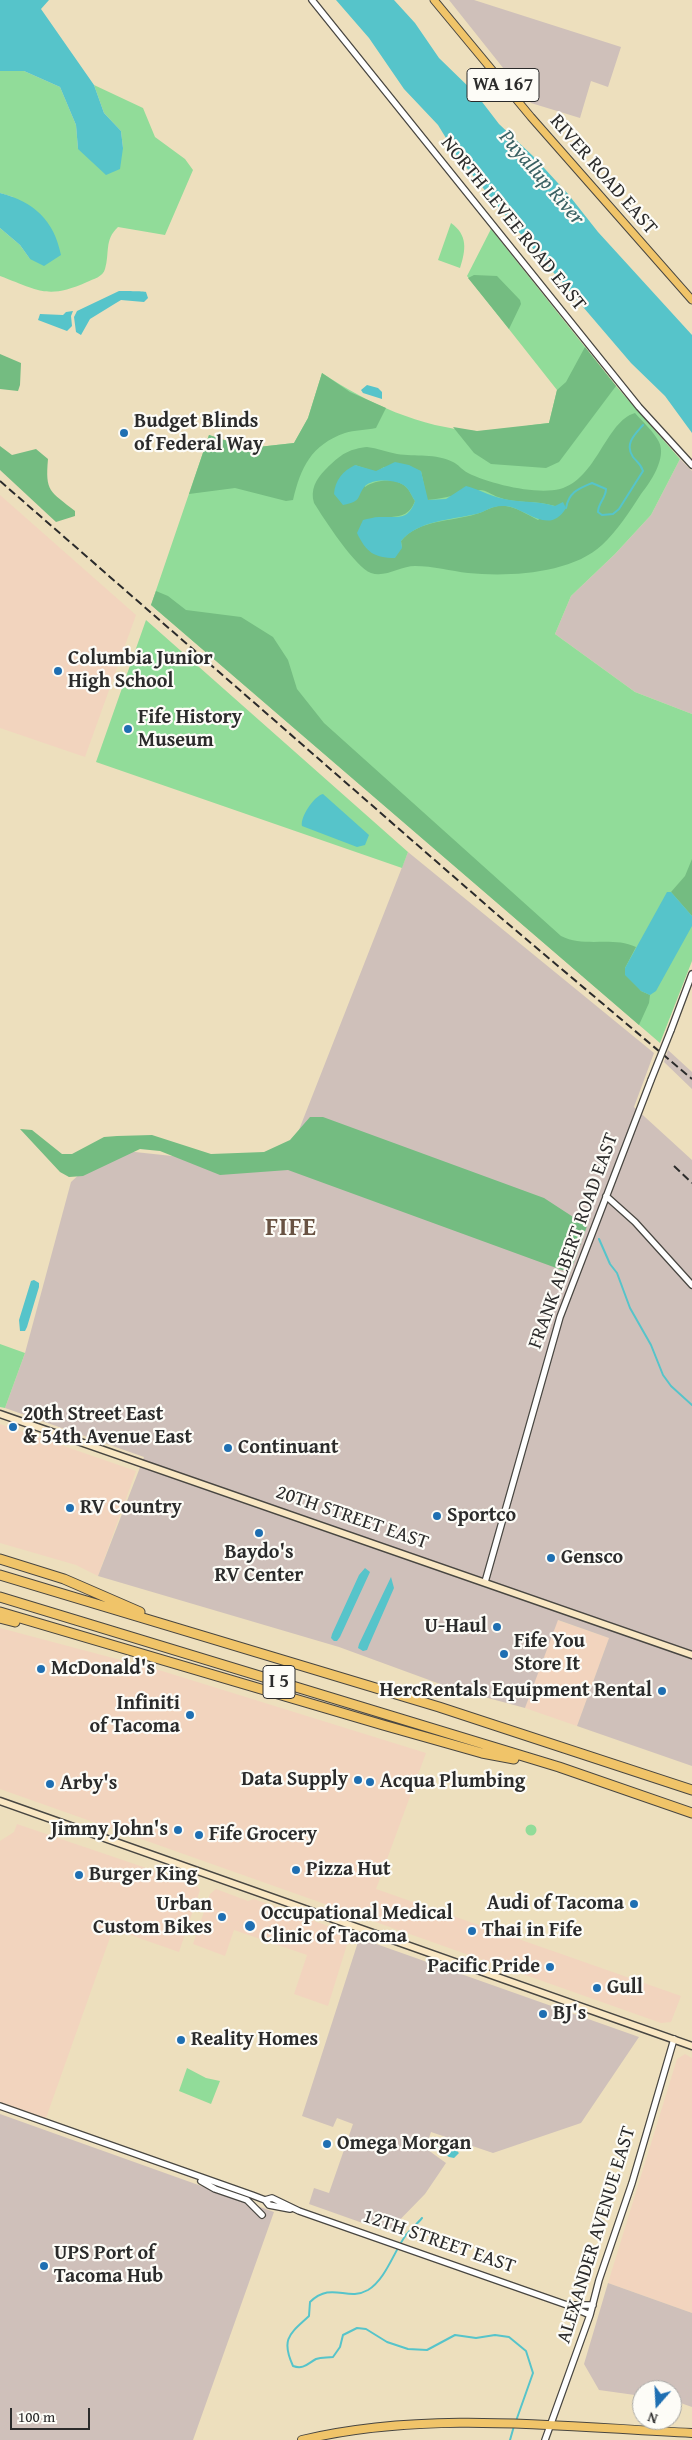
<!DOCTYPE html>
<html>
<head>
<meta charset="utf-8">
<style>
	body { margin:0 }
	#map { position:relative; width:692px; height:2440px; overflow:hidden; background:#eddfbd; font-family:"Gentium Book Plus",serif }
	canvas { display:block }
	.north { position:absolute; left:632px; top:2380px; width:50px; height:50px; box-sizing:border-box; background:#fdfcf7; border:1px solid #a9a8a5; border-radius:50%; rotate:199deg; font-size:14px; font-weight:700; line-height:20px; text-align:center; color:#2b2b2b }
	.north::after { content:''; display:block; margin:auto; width:18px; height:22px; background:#1f6fb2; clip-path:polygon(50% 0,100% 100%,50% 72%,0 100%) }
	.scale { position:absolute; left:10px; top:2408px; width:80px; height:22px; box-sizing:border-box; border:2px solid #2b2b2b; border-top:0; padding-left:6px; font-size:15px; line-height:18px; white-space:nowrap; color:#2b2b2b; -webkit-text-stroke:4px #fdfcf7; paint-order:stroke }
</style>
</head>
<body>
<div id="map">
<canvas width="692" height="2440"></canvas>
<div class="north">N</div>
<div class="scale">100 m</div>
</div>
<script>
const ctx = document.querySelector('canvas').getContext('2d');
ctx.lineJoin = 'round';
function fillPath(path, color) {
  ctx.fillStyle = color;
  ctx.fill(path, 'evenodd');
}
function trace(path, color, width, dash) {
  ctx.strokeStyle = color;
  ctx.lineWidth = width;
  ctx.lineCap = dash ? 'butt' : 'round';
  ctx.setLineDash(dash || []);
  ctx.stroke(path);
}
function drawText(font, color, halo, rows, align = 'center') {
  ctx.font = font + ' "Gentium Book Plus",serif';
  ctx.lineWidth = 4.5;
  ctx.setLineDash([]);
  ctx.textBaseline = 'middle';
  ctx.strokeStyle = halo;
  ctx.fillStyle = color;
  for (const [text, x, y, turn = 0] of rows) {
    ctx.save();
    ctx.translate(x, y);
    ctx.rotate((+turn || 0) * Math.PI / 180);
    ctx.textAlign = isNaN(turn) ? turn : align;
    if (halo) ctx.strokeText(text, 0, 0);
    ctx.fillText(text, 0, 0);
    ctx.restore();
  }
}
fillPath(new Path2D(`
	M0,495L136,615L85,757L0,728Z
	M0,1424L136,1471L98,1576L76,1565L0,1543Z
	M557,1620L609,1638L577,1726L525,1708Z
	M0,1628L162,1671L426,1753L376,1889L681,1996L671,2022L661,2023L0,1789Z
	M17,1824L196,1885L200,1890L179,1952L113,1929L46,2118L0,2102V1841L14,1832Z
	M216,1889L248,1901L254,1899L347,1933L349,1938L328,2006L294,1994L307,1955L234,1930L225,1956L193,1944L210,1894Z
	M685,2054L692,2058V2313L608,2283L677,2059Z`), '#f2d4be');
fillPath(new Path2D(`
	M449,0H474L621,47L608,87L591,81L580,118L531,103Z
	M680,459L692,471V714L635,692L555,634L571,596L615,554L651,515Z
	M408,852L654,1053L634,1107L692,1160V1766L577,1726L609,1638L558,1620L525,1708L451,1688L339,1647L98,1576L144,1457L5,1408L25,1353L71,1182L107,1149L284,1168Z
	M668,1050L692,1072V1089L664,1062Z
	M365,1940L639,2037L581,2123L493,2153L431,2132L426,2147L428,2150L446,2163L425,2194L388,2232L309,2204L314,2188L329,2193L353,2124L337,2118L333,2127L302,2116L358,1942Z
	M0,2114L274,2212L193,2440H0Z
	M608,2283L692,2313V2407L672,2400V2390H642V2396L599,2390L584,2364Z`), '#cfc0ba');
fillPath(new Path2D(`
	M0,71H24L60,87L76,125L78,149L123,148L121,131L104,113L94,85L143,108L155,137L185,159L193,170L165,235L118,227C104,240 110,253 105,269C103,277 93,279 87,282C47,300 38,290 0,276V228L20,245L30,259L13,197L0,193Z
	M451,223C468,235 466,250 460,268L438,260Z
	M491,229L616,386L680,459L651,515L615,554L571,596L555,634L635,692L692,714V961L660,1043L151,605L209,435L249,448L294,443L308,418L322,373C367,403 421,428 476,431C499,432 526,425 549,423L557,390L467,276Z
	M146,620L408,852L402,868L96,762Z
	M0,1344L25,1353L5,1408L0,1407Z
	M525.5 1830a5.5 5.5 0 1 1 11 0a5.5 5.5 0 1 1-11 0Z
	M187,2068L206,2078L220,2081L211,2104L179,2091Z`), '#91dc99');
fillPath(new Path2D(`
	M474,275L497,276L520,300L521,304L509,329L468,278Z
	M585,347L616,386L559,462L546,468L491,464L474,453L453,427L477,431L549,423L557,390L566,382Z
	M0,354L21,363L20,385L18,391L0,389Z
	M322,373L350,392L386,408L376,428C366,430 354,430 345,433C311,445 301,467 293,500L286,501L235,488L189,494L209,435L249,448L294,443L308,418Z
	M635,413C643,422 654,432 659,442C667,458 650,483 641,494C630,511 617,531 602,545C571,574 508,577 468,573C451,571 433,566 415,566C401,566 385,578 371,573C355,567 324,519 314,503C310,490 316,479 325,470C335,460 343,452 356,449C359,448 364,447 367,447C377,448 387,452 397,454C415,457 436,453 453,462C458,464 462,470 468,473C490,484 536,495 560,489C597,479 606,421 635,413ZM355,465L376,472L384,467L421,471L427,500C446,499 461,492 480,490C486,490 492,495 498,497C515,504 536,500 555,506L538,520C528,515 516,507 506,506C493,504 487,511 476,514C451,522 419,519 401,541L402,548L378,517C395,517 408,519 415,501C412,497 410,490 406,487C396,477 375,480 365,487Z
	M0,446L12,455L36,449L48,459C45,492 50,491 75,511V516L56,522L0,470Z
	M156,591L168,596L186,610L241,617L273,637L288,660L297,689L324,723L561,936C585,948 612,936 636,947L625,968L641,991L650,995L649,1003L639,1025L151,605Z
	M692,859V916L671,892L685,876Z
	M310,1117H323L544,1198L587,1226L570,1273L288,1170L220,1175L160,1151L140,1149L83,1176L69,1177L60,1172L20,1129L32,1130L62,1154H72L104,1137L117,1136L152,1135L211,1154L264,1152L290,1140Z`), '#74bc81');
fillPath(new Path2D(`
	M0,0H49L41,9L94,85L104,113L121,131L123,148L120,169L106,175L78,149L76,125L60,87L24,71H0Z
	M336,0H394L415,23L439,58L476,94L499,124L534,157L568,194L598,232L692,335V433L665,396L631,363L518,231L457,156L438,125L404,89L369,38Z
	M0,193C34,202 54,220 61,255L44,266L30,259L20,245L0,228Z
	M119,291C122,291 144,291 146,292L148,298L144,302L121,300L116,303L90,319L81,335L76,332L74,317L77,311Z
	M73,311L71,316L72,326L67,331L38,320L40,314L63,315L66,312Z
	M367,385L378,388L382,392V399L363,393L361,390Z
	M395,462L409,465L421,471L428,500L446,499L466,486C478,489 488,495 500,498C518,503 536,500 555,506L563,502L566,508C549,537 525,507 505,506C492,505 487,511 476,514C451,520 419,520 401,541L402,548L395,558C374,558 366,552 357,533L363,520C368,519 374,517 379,517C396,516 408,522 415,501C412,497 410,491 406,487C398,479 373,478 365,486C356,497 363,501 343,505L334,494C335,480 343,471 355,465L376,471Z
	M323,794L369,835L365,845L357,847L302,826C300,817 314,796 323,794Z
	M667,892H671L692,916V926L656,991L650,995L641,991L625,975V968Z
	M34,1280L39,1283V1287L27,1327L25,1331H20L19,1320L31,1281Z
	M365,1568L370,1572L340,1637L337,1641H334L331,1638L332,1634L359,1575Z
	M391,1577L394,1588L369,1645L367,1650L363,1651L358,1648L359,1644Z
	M438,2145L456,2150L459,2153L454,2158L449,2157L437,2149Z`), '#56c4ca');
trace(new Path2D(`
	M566,508C569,492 578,489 592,483L606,489C606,498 598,503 598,512L602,515L613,514L619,509L643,471C641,464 637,462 633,457C624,444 635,434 643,425
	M599,1239L610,1264L617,1273L630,1308L651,1345L663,1375L671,1386L692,1405
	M422,2218C417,2224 411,2229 406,2235C394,2251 386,2279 368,2290C347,2302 332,2281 310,2302L309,2316C291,2333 280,2338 293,2366C304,2370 308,2363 316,2359C322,2357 327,2358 333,2357L340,2347L343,2335L357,2328L366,2329L387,2342L408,2349L427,2350L455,2335L476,2338L495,2335L509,2337L526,2351L533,2373L516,2421
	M510,2440L514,2426`), '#56c4ca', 2);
const tertiary = new Path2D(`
	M312,0L639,407L692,465
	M671,1030L692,974
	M606,1196L635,1222L692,1285
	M485,1582L560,1317L651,1080
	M0,2106L252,2195L265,2200L269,2205L290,2209
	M201,2181L215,2189L247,2200L262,2215
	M265,2200L272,2198L299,2211L567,2305L590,2315
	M569,2305H593
	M545,2440L590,2315L599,2280L632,2183L674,2039`);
const secondary = new Path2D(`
	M0,1414L692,1655
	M0,1801L692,2046`);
const primary = new Path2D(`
	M434,0L531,117L692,300`);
const trunk = new Path2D(`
	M302,2440C429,2410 563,2427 692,2433`);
const motorway = new Path2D(`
	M0,1559L64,1579L140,1612
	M0,1575L439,1707L692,1790
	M0,1597L559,1767L692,1813
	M0,1612L383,1725L482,1753L514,1759
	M0,1618L15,1622`);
trace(tertiary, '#484641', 8);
trace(secondary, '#484641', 9);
trace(primary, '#484641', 9);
trace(trunk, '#484641', 10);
trace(motorway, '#484641', 11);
trace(tertiary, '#fff', 5.5);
trace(secondary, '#f9e7c3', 6);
trace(primary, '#f0c469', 7);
trace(trunk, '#f0c469', 8);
trace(motorway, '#f0c469', 9);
trace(new Path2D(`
	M0,481L500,917L692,1079
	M674,1166L692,1183`), '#2b2b2b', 2, [8, 4]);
const tertiaryBridge = new Path2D(`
	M651,1080L671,1030`);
trace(tertiaryBridge, '#484641', 8, []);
trace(tertiaryBridge, '#fff', 5.5);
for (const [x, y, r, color] of [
	[124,433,5,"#1f6fb2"],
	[58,671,5,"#1f6fb2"],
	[128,729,5,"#1f6fb2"],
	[13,1427,5,"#1f6fb2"],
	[228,1448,5,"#1f6fb2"],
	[70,1508,5,"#1f6fb2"],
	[437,1516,5,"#1f6fb2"],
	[259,1533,5,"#1f6fb2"],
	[551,1558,5,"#1f6fb2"],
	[497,1627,5,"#1f6fb2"],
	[504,1654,5,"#1f6fb2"],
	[41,1669,5,"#1f6fb2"],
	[662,1691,5,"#1f6fb2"],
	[190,1715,5,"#1f6fb2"],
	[358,1780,5,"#1f6fb2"],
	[370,1782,5,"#1f6fb2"],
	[50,1784,5,"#1f6fb2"],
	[178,1830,5,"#1f6fb2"],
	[199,1835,5,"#1f6fb2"],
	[296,1870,5,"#1f6fb2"],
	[79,1875,5,"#1f6fb2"],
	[634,1904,5,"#1f6fb2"],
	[222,1917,5,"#1f6fb2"],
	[250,1926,6,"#1f6fb2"],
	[472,1931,5,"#1f6fb2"],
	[550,1967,5,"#1f6fb2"],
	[597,1988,5,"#1f6fb2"],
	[543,2014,5,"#1f6fb2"],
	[181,2040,5,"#1f6fb2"],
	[327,2144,5,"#1f6fb2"],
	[44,2266,5,"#1f6fb2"]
]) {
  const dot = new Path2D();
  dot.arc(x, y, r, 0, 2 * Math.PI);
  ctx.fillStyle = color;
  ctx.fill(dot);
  trace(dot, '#fdfcf7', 2);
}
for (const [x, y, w] of [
	[503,85,72],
	[279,1682,32]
]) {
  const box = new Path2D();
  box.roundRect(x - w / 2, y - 16.5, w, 33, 4);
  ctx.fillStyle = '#fdfcf7';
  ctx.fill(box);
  trace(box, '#2b2b2b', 1);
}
drawText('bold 19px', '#2b2b2b', null, [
	["WA 167",503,85],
	["I 5",279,1682]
]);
drawText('20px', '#2b2b2b', '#fdfcf7', [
	["RIVER ROAD EAST",603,175,49],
	["NORTH LEVEE ROAD EAST",513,224,51],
	["FRANK ALBERT ROAD EAST",574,1241,-70],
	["20TH STREET EAST",352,1518,19],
	["ALEXANDER AVENUE EAST",597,2235,-73],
	["12TH STREET EAST",439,2242,19]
]);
drawText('bold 20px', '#2b2b2b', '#fdfcf7', [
	["Budget Blinds",134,422],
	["of Federal Way",134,445],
	["Columbia Junior",68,659],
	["High School",68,682],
	["Fife History",138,718],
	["Museum",138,741],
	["20th Street East",23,1415],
	["& 54th Avenue East",23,1438],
	["Continuant",238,1448],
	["RV Country",80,1508],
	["Sportco",447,1516],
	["Baydo's",259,1553,"center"],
	["RV Center",259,1576,"center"],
	["Gensco",561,1558],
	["U-Haul",487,1627,"right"],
	["Fife You",514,1642],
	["Store It",514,1665],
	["McDonald's",51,1669],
	["HercRentals Equipment Rental",652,1691,"right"],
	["Infiniti",180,1704,"right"],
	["of Tacoma",180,1727,"right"],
	["Data Supply",348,1780,"right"],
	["Acqua Plumbing",380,1782],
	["Arby's",60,1784],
	["Jimmy John's",168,1830,"right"],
	["Fife Grocery",209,1835],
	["Pizza Hut",306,1870],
	["Burger King",89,1875],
	["Audi of Tacoma",624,1904,"right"],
	["Urban",212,1905,"right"],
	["Custom Bikes",212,1928,"right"],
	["Occupational Medical",261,1914],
	["Clinic of Tacoma",261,1937],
	["Thai in Fife",482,1931],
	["Pacific Pride",540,1967,"right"],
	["Gull",607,1988],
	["BJ's",553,2014],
	["Reality Homes",191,2040],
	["Omega Morgan",337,2144],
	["UPS Port of",54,2254],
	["Tacoma Hub",54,2277]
], 'left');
drawText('italic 21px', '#3a6163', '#fdfcf7', [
	["Puyallup River",541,178,49]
]);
ctx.letterSpacing = '1px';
drawText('bold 25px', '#685242', '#fdfcf7', [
	["FIFE",291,1229]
]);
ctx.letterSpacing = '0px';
</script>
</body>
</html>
